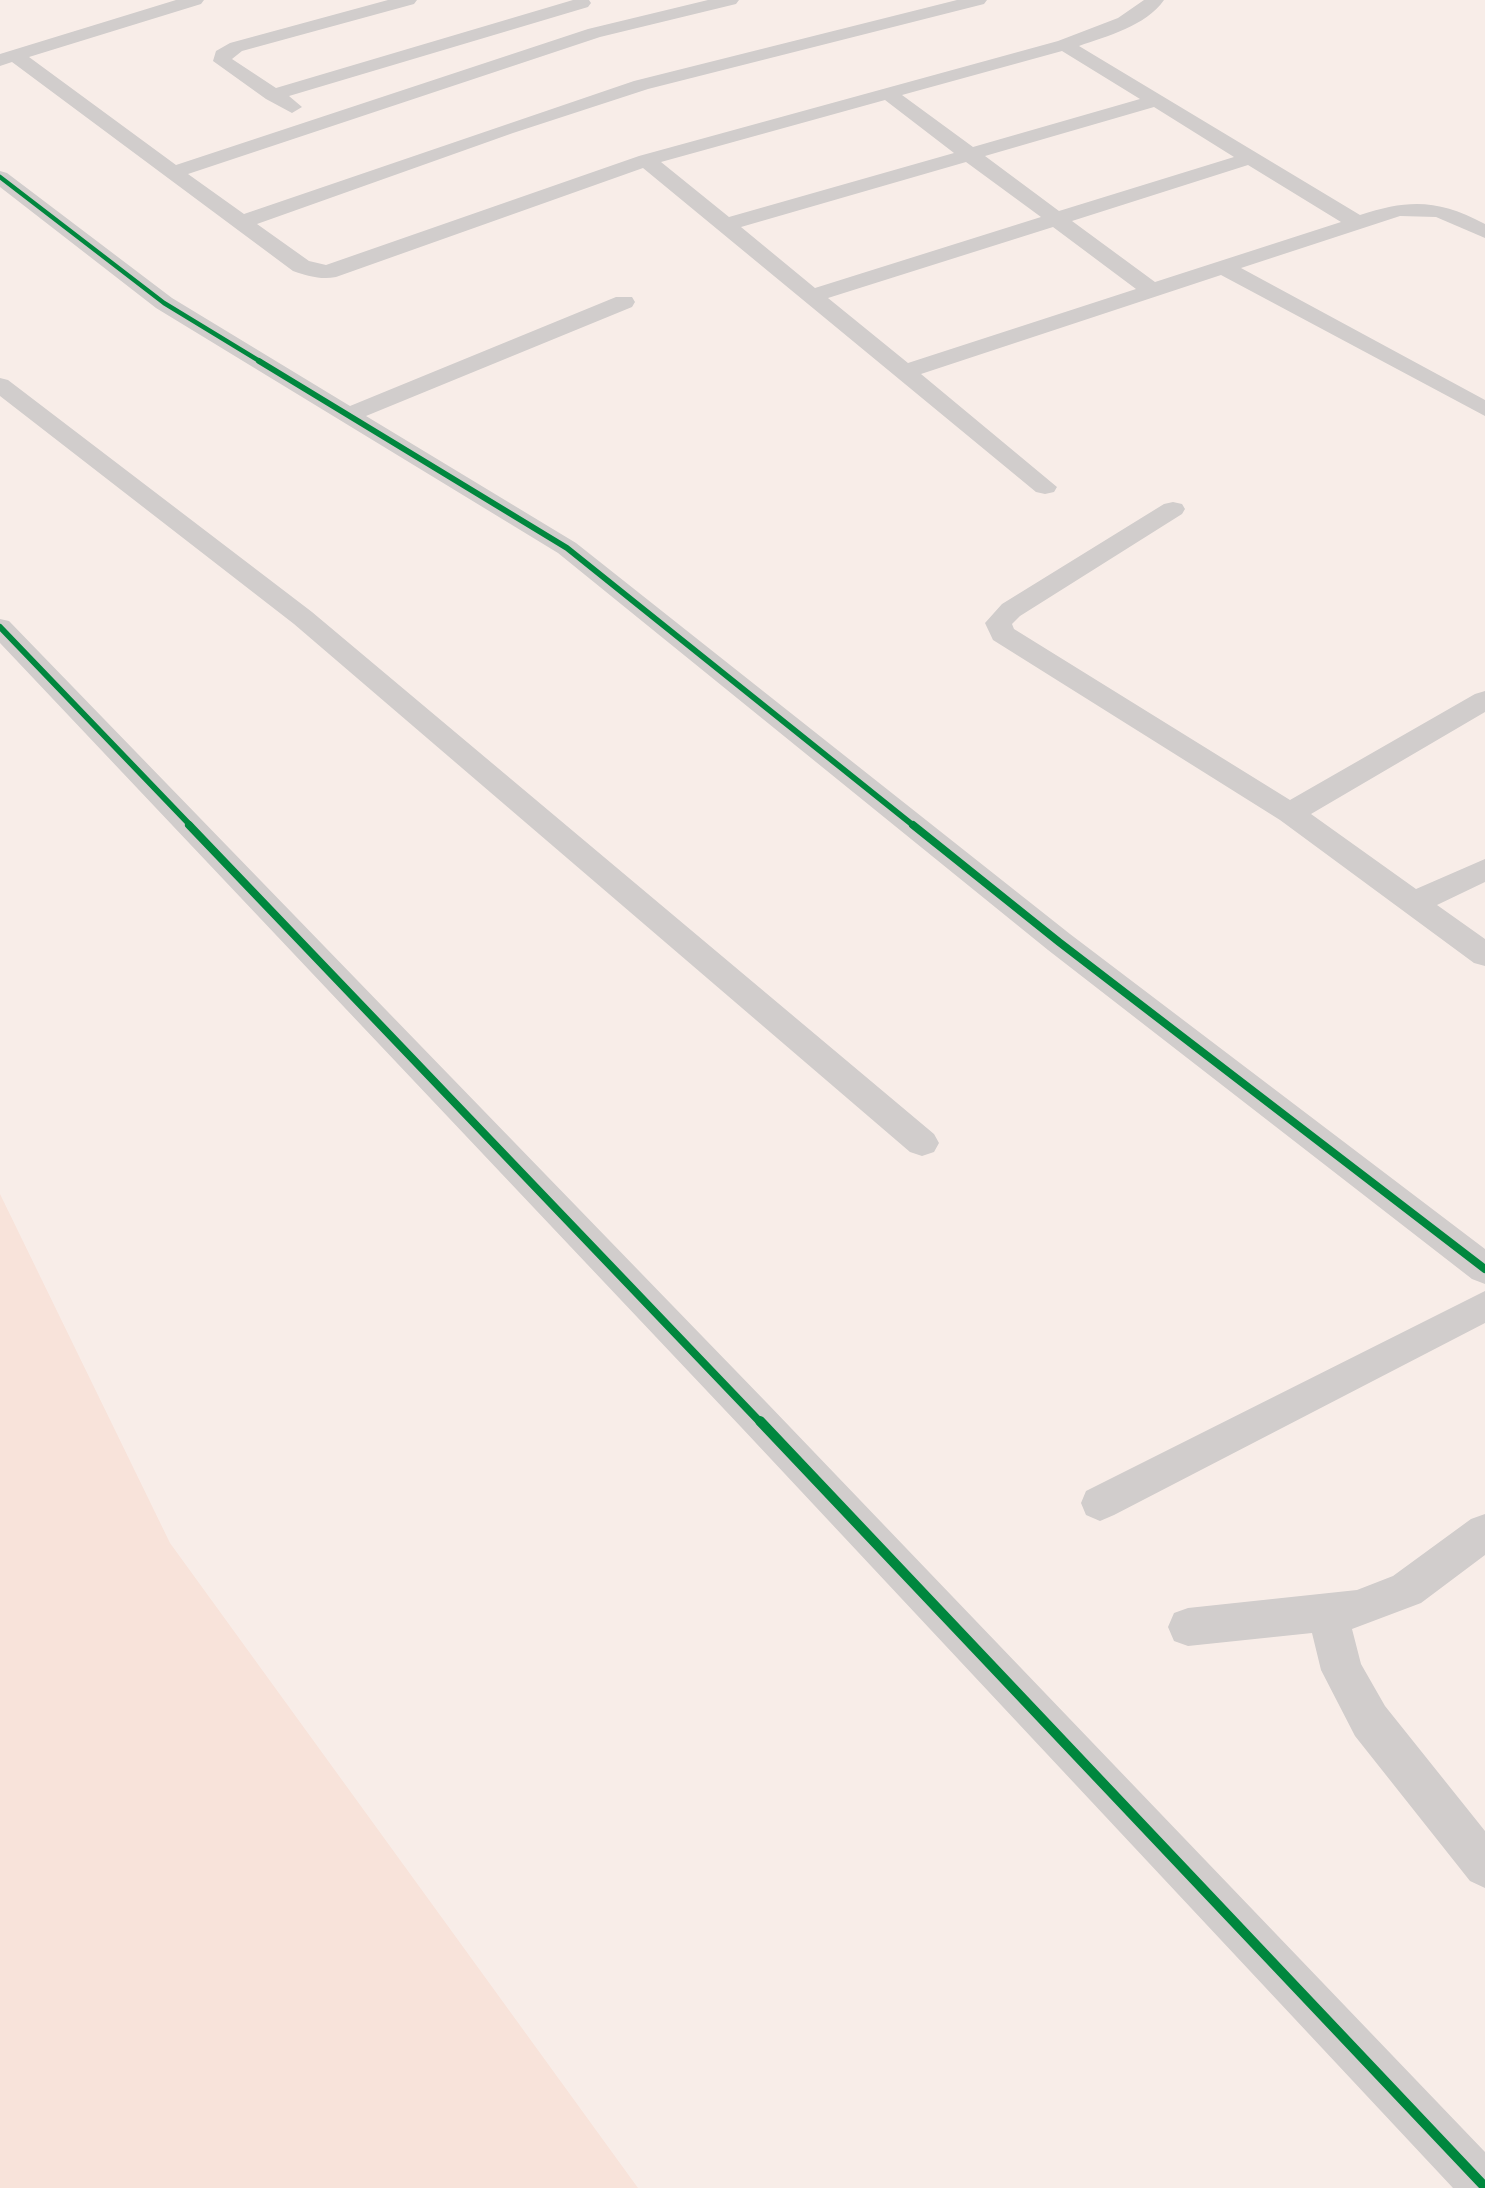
<!DOCTYPE html>
<html>
<head>
<meta charset="utf-8">
<style>
	body { margin:0 }
	canvas { display:block; background:#f8ede8 }
</style>
</head>
<body>
<canvas width="1485" height="2188"></canvas>
<script>
const ctx = document.querySelector('canvas').getContext('2d');
ctx.lineJoin = 'round';
function fillPath(path, color) {
  ctx.fillStyle = color;
  ctx.fill(path, 'evenodd');
}
function trace(path, color, width, dash) {
  ctx.strokeStyle = color;
  ctx.lineWidth = width;
  ctx.lineCap = dash ? 'butt' : 'round';
  ctx.setLineDash(dash || []);
  ctx.stroke(path);
}
fillPath(new Path2D(`
	M0,1194L170,1543L638,2188H0Z`), '#f8e3da');
fillPath(new Path2D(`
	M176,0H204L201,4L29,57L176,165L588,29L708,0H739L736,4L600,37L188,174L244,214L634,81L957,0H987L984,4L648,89L513,133L257,224L309,261L326,265L639,156L1058,41L1118,18L1144,0H1164C1146,26 1107,36 1079,46L1360,215C1409,199 1438,199 1485,224V238L1436,217L1400,216L1241,268L1485,400V416L1221,275L921,374L1057,487L1054,492L1045,494L1036,492L643,168L336,277C321,280 308,276 293,271L12,62L0,66V54ZM1062,51L1140,99L973,147L902,95ZM885,100L954,153L729,217L661,162ZM1154,107L1234,157L1059,211L985,156ZM966,162L1041,217L815,288L741,227ZM1248,165L1341,222L1155,282L1072,221ZM1053,227L1136,289L908,363L828,298Z
	M388,0H417L414,4L242,51L232,59L276,88L573,0H589L591,3L588,7L289,96L302,107L292,113L266,99L213,61L216,51L230,43Z
	M0,171L7,173L172,298L350,406L616,297H632L635,302L632,307L366,416L576,543L1070,934L1485,1249V1284L1472,1279L1048,950L558,553L156,308L0,187Z
	M0,378L8,380L312,612L934,1134L939,1143L934,1152L922,1156L910,1152L294,624L0,396Z
	M1173,502L1182,504L1185,509L1182,514L1020,616L1012,624L1014,629L1290,800L1475,694L1485,691V712L1311,814L1416,889L1485,859V882L1437,905L1485,939V966L1474,963L1280,820L993,640L985,623L1002,604L1164,504Z
	M0,619L9,621L767,1403L1485,2152V2188H1453L741,1427L0,643Z
	M1485,1291V1323L1114,1515L1100,1521L1086,1515L1081,1503L1086,1491Z
	M1485,1514V1555L1421,1603L1352,1629L1361,1664L1385,1706L1485,1831V1888L1470,1881L1355,1736L1321,1670L1312,1633L1188,1646L1174,1641L1168,1627L1174,1613L1188,1608L1357,1590L1393,1576L1471,1519Z`), '#d1cdcc');
trace(new Path2D(`
	M0,177L164,303L261,362`), '#00873e', 4.5);
trace(new Path2D(`
	M259,361L567,548L914,826
	M0,627L191,826`), '#00873e', 6);
trace(new Path2D(`
	M189,825L761,1423
	M913,825L1059,942L1485,1269`), '#00873e', 8);
trace(new Path2D(`
	M760,1421L1485,2187`), '#00873e', 10);
</script>
</body>
</html>
